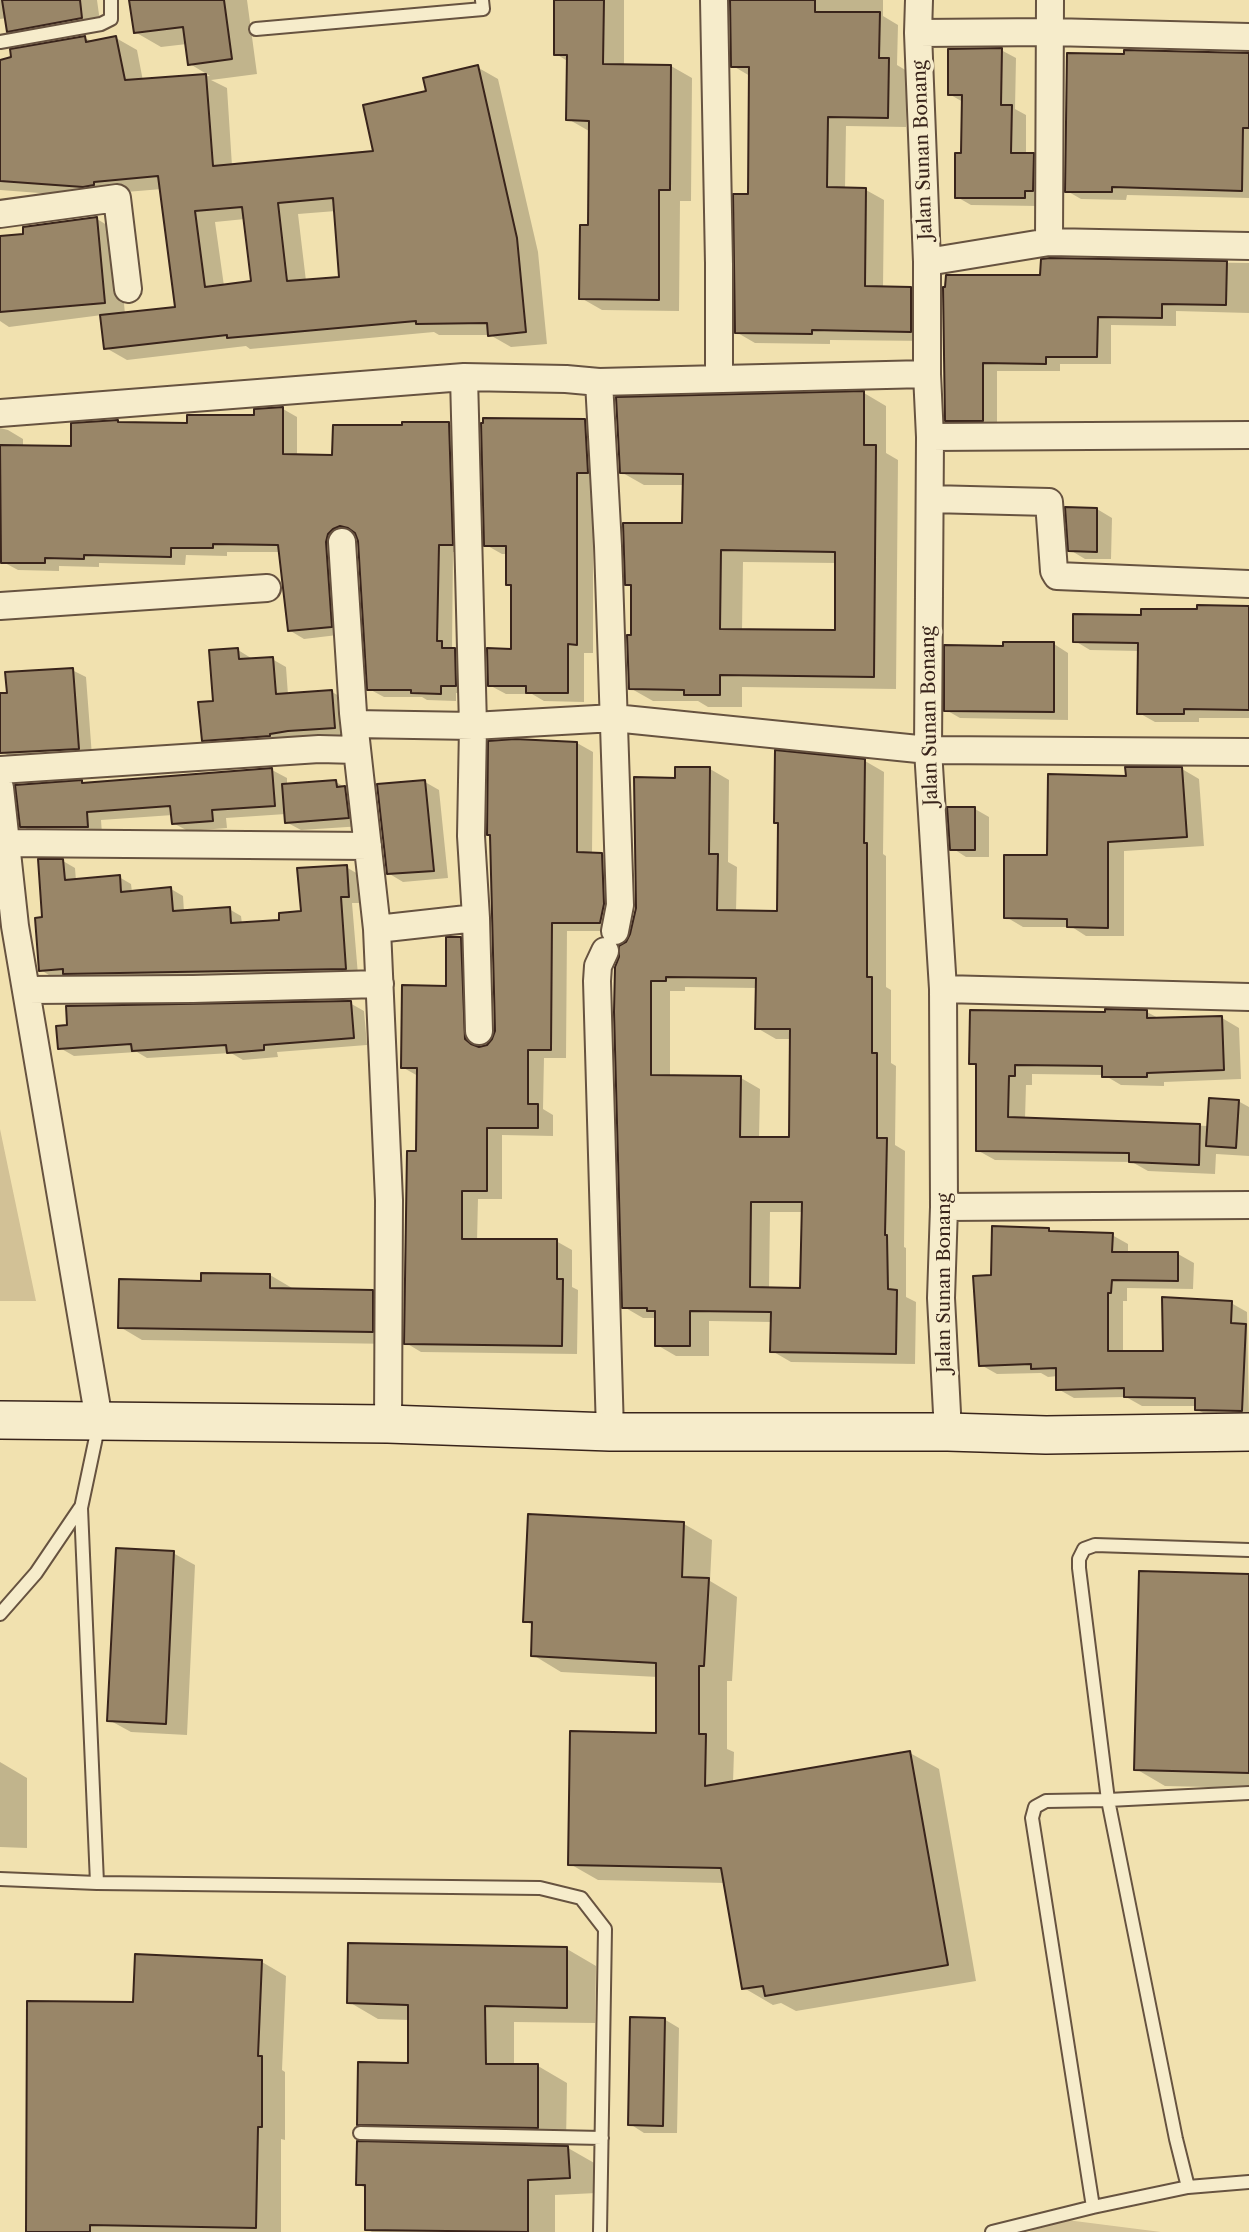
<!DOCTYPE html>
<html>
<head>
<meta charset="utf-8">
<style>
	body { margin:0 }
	canvas { display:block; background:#f1e1af }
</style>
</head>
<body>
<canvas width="1249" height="2232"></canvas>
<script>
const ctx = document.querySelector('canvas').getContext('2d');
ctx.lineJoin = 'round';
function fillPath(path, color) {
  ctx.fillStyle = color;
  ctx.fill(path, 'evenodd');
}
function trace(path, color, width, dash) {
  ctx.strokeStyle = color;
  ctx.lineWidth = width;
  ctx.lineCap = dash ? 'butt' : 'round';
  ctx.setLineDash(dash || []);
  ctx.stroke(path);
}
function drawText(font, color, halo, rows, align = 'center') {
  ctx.font = font + ' "Libre Caslon Text",serif';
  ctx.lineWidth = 7;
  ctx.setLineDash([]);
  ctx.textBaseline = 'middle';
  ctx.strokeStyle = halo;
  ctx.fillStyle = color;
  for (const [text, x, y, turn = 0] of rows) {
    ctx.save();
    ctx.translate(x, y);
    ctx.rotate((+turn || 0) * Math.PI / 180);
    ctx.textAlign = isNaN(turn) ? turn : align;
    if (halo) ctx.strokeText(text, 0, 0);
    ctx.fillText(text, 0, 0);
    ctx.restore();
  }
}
fillPath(new Path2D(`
	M0,1129L36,1301H0Z
	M1051,2218L1161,2232H1029Z`), '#d2c196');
fillPath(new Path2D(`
	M0,0H97L101,29L28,42L9,31L7,18L0,19Z
	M131,0H247L257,74L211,80L227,88L232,166L376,153L428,92L477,67L498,79L538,252L547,344L511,347L490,335H439L434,332L250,349L246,346L127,360L106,348L102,315L9,327L0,321V238L25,235L97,219L117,231L125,314L177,308L162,189L114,193L105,198L0,190V62L85,38L93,42L116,38L137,50L143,81L210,76L190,64L187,44L161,47L135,32ZM336,211L341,278L306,281L298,214ZM245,219L253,282L224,286L215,222Z
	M556,0H624V66H671L692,78L691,201H680L679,311L602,310L581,298L589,227V131L568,119L569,62L556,54Z
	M730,0H883V16L898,25L897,65L907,71L906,127L846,126L845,189L866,190L884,200L883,288L911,289L929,299V341L830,340V344L755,343L736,332L750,196V76L733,66Z
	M1001,50L1016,58L1015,109L1026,115V155H1033L1048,164L1039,206L971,205L957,197L963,155V102L949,94Z
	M1249,54V198L1127,195L1126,200L1081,199L1067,191Z
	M1050,260L1249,263V313L1176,311V326L1111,325V364H1060V371H997V428H961L947,420L945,289L1042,277Z
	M864,393L886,406V453L898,460L896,689L742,687V707H708L698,701H653L630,688L633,587L627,584L684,525V485H644L621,472L617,399ZM743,562L837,563L836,632L742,631Z
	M283,409L297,417V456L334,457L449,424L464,433L467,553L453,552L452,649L470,659L471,693H456V701L427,700L422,697H384L369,689L359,541L357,534L348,537L346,634L304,639L289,630L280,552H227V556L186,555L185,565L99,563V567L59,566V571L18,570L3,562V523L0,521V428L8,430L23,439V447H73L118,421L122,424H188L256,417Z
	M585,420L601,430L593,481V653H584V702L544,701L532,694H506L489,685L512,650V587L507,584L508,554H502L486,545Z
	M1097,509L1112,518L1111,559H1085L1070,550Z
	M1249,608V718H1199V722H1155L1139,713L1140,651L1090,650L1075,641L1143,617Z
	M1054,644L1068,653V720L960,718L946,710L1005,648Z
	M238,650L251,658L252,660L272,659L286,667L288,695L332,692L346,700L348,735L217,748L203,740L214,702Z
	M72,670L86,677L92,756L16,760L2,752L0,695L9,694Z
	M577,743L593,752L592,854H602L618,863L616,931H567L566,1058H544L543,1109L553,1115V1136L502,1135V1199H478L477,1241H556L572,1250V1287L578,1290L577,1354L421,1352L406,1343L417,1153L418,1076L402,1067L448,988L460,939L476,948L480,1048L487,1046L494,1040L496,1031L492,836L489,834Z
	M865,761L884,772L883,854L886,856V987L891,990V1063L896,1066L895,1145L905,1151L904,1247L906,1248V1297L916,1302L915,1364L791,1362L772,1351V1322L709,1321V1356H676L657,1345L656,1318H643L624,1307L628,943L677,779L710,769L729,780L728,862L737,867L736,912H779V824L776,822ZM685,987L757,988V1028L776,1039H792L791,1139H759L760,1089L741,1078L670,1077V991H685ZM770,1212H803L802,1290L769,1289Z
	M1182,769L1199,779L1204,846L1124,851V936H1086L1072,927H1023L1006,917L1049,857L1128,778Z
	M272,770L287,778V785L336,782L350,790L363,826L301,830L286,822V814L226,818L227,828L188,831L173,823V815L101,820L102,834L37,835L22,826L81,782L85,784Z
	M425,782L439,790L448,878L403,882L388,873Z
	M975,809L989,817V857H966L952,848Z
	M63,861L75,868L76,881L119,877L131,884L132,892L171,889L183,896L184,912L229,909L241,916L242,924L281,922L303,913L346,867L358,874L360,903H352L358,975L77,980L70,976L52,977L41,970L43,919Z
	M348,1002L364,1011L367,1045L277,1052L278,1057L243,1060L231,1053L147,1058L137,1052L74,1056L60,1048Z
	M1147,1012L1160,1019L1222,1018L1239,1028L1241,1079L1164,1082V1086L1121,1085L1104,1075L1032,1074V1085H1026L1025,1119L1209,1126L1238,1101L1249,1107V1156L1216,1154L1215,1174L1148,1171L1132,1162L995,1160L977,1150L978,1067L971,1063L1107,1014Z
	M1048,1230L1054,1233L1112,1235L1128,1244V1253L1178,1254L1194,1263L1193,1289L1127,1288V1301H1123V1353H1165L1231,1303L1247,1312L1249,1419L1212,1418L1196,1409V1406H1142L1126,1397L1074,1398L1058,1389V1376L1048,1377L1041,1373L997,1374L981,1365L992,1276Z
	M270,1275L292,1288V1290L372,1291L394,1304V1344L142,1340L120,1327Z
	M530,1516L684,1524L712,1540L710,1581L737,1597L732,1681H727V1749L734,1752L733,1783L910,1753L939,1769L976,1981L796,2011L781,2003L773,2005L744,1988L726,1883L598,1880L570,1864L658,1735V1677L561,1672L533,1655L534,1626L525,1621Z
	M173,1553L195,1565L187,1735L131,1732L109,1720Z
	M1249,1576V1788L1165,1786L1136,1769Z
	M0,1762L27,1778V1848L0,1847Z
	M567,1949L596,1966L595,2023L514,2022V2066H538L567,2083L566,2144L452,2142V2145L568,2148L596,2164L597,2193L555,2195V2232H372L367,2229V2189L358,2184L394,2144L359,2124L410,2064V2020L378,2019L349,2002Z
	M262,1962L286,1976L282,2070L285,2072V2140L281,2139V2232H28L134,2004Z
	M664,2019L679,2028L677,2133H644L630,2124Z`), '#0003');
const building = new Path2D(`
	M2,0H80L82,18L7,32Z
	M129,0H224L232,59L188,65L183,27L134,33Z
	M554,0H604L603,64L671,65L670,190H659V300L579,299L580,225H588L589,121L566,120L567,55H554Z
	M730,0H815V12H880L879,58H889L888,118L828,117L827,187L866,188L865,286L911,287V332L812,330V334L735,333L733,194H748L749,67H731Z
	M85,36L86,42L116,36L125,80L206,74L213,166L373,151L363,105L426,91L423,78L478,65L517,238L526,332L488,336L487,323L416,324V321L227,338V335L104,349L100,315L175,307L158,176L94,182V185L83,187L0,181V60L11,57L10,49ZM333,198L339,277L287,281L278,203ZM242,207L251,281L205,287L195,211Z
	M1002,48L1001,105H1012L1011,153H1034L1033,191H1025V198H955V153H961L962,95H948V49Z
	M1124,50L1249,53V128H1243L1242,191L1112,187V192H1065L1067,53L1124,54Z
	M97,217L105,303L0,312V236L23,234V227Z
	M1050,258L1227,261L1226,305L1162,304V318L1098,317L1097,357H1046V364L983,363V421H945L943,287H945L946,275H1040L1041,259Z
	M864,391V445H876L874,677L720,675V695H684V690L629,689L627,635H631V585H625L623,523H682L683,474L620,473L616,397ZM721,550L835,552V630L720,629Z
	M283,407V454L332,455L333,425H402V422H449L453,545H439L437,641H442V648H455L456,686H441V694L411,693V690H367L358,541L355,533L348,528L340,526L333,529L328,534L326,542L332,627L288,631L278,545L213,544V548H171V557L84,555V559L45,558V563H1L0,445L71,446V423L118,420V422L187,423V415H254V409Z
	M483,418L585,419L588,473H577V645L568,644V693H526V686H488L487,648L511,649V585H506V546H484L481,423H483Z
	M1065,507L1097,508V552L1068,551Z
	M1197,605L1249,606V710L1184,709V714H1137L1138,643L1073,642V614L1141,615V609H1197Z
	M1003,642H1054V712L944,711V645L1003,646Z
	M238,648L239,659L273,657L276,694L332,690L335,728L288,731L270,734V736L202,741L198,702L213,701L209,650Z
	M73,668L79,749L0,753V693H7L5,672Z
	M515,739L577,742V852L602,853L604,904L600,923H552L551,1050H528V1104H538V1128H487V1191H462V1239H557V1279H563L562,1346L404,1344L407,1151H416L417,1068H401L402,985L446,986V937H461L465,1039L471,1044L479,1047L487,1045L492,1039L495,1031L490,835H487L488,741Z
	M775,750L865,759L864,843H867V977H872V1053H877V1138H887L885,1235H887L888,1289L897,1290L896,1354L770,1352L771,1312L690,1311V1346H655V1311H647V1308H622L614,1012L615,967L619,957V946L626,942L630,934L636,908L634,777L675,778V767H710L709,854H718L717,910L777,911L778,823H774ZM666,977L756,978L755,1029H790L789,1137H740L741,1076L651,1075V981H666ZM751,1202H802L800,1288L750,1287Z
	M1125,767H1182L1187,837L1108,842V928L1067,927V919L1004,918V855H1047L1048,774L1126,776Z
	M272,768L275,806L212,810L213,821L172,824L170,806L87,812L88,827H20L15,785L82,780V783Z
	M336,780L337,787L345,786L349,818L285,823L282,784Z
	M425,780L434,871L387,874L377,784Z
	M947,807H975V850H950Z
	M38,859H63L65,880L120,875L121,892L171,887L173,911L230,907L231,923L279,920V913L301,911L297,868L347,865L349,897H341L346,969L63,974V969L39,971L35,918L42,917Z
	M349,1001H351L354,1038L264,1045V1050L227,1053L226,1045L132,1051L131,1044L58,1049L56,1026L67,1025L66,1006Z
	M1105,1009L1147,1010V1018L1222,1016L1224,1070L1147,1073V1077H1102V1066L1015,1065V1076H1009L1008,1117L1200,1124L1199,1165L1129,1162V1153L976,1151V1064H969L970,1010L1105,1012Z
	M1209,1098L1239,1100L1236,1148L1206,1146Z
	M992,1226L1049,1228V1231L1113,1233L1112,1252H1178V1281L1112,1280L1111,1293H1108V1351H1163L1162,1297L1232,1301L1231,1323L1246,1324L1242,1411L1195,1410V1398L1124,1397V1388L1056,1390V1368L1031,1369V1364L979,1366L973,1276L991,1275Z
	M201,1273L270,1274V1288L373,1290V1332L118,1328L119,1279L201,1281Z
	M528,1514L684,1522L682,1577L709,1578L704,1666H699V1734H706L705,1786L910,1751L948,1965L765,1996L763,1986L742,1989L721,1868L568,1865L570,1731L656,1733V1663L531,1656L532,1622H523Z
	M116,1548L174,1551L166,1724L107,1721Z
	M1139,1571L1249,1574V1773L1134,1770Z
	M348,1943L567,1947V2008L485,2006L486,2064H538V2128L357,2125L358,2062L408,2063V2005L347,2003Z
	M135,1954L262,1960L258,2056H262V2127H258L256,2228L90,2225V2232H26L27,2001L133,2002Z
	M630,2017L665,2018L663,2126L628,2125Z
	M357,2141L568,2146L570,2178L528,2180V2232L365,2230V2185H356Z`);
fillPath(building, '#998668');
trace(building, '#39241b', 2);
const lane = new Path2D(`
	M256,29L483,9L482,0
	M0,42L101,24L111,19V0
	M1249,1550L1095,1545L1084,1549L1079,1559V1568L1108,1800L1249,1793
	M0,1614L36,1573L80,1508
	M0,1879L97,1883L540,1888L581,1898L605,1929L600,2232
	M97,1883L81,1508L99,1423
	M360,2133L602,2138
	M1093,2207L1188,2187L1249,2182
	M992,2232L1093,2207L1032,1818L1035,1807L1046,1801L1108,1800L1176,2139L1188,2187`);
const street = new Path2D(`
	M714,0L719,264V379
	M919,0L918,33L927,262V374L930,437L928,750L943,989L944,1207L941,1298L948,1432
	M918,33L1051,32L1249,37
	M0,214L117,198L128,289
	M1049,242L1050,0
	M927,262L1049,242L1249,246
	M599,382L608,546L620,905L615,931
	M0,413L464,377L566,379L599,382L927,374
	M930,437L1249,435
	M930,499L1049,502L1054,571L1057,576L1249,584
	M342,542L353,713L377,929
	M0,606L267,588
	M355,724L473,726L614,718L928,750L1249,752
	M0,770L319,749L357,750
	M0,788L15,926L99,1420
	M6,843L368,846
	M476,918L479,1031
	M605,951L598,966L597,981L610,1432
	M943,989L1249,997
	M26,990L193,989L380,984
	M944,1207L1249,1205
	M388,1424L389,1200L377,929L476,918L471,836L473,726L464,377`);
const secondary = new Path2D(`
	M0,1420L388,1424L610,1432H948L1046,1435L1249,1432`);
trace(lane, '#675340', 16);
trace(street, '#675340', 30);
trace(secondary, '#39241b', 40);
trace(lane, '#f6eccb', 12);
trace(street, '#f6eccb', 26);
trace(secondary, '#f6eccb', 37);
drawText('19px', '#39241b', '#f6eccb', [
	["Jalan Sunan Bonang",923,150,-92],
	["Jalan Sunan Bonang",930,716,-91],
	["Jalan Sunan Bonang",945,1283,-90]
]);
</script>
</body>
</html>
